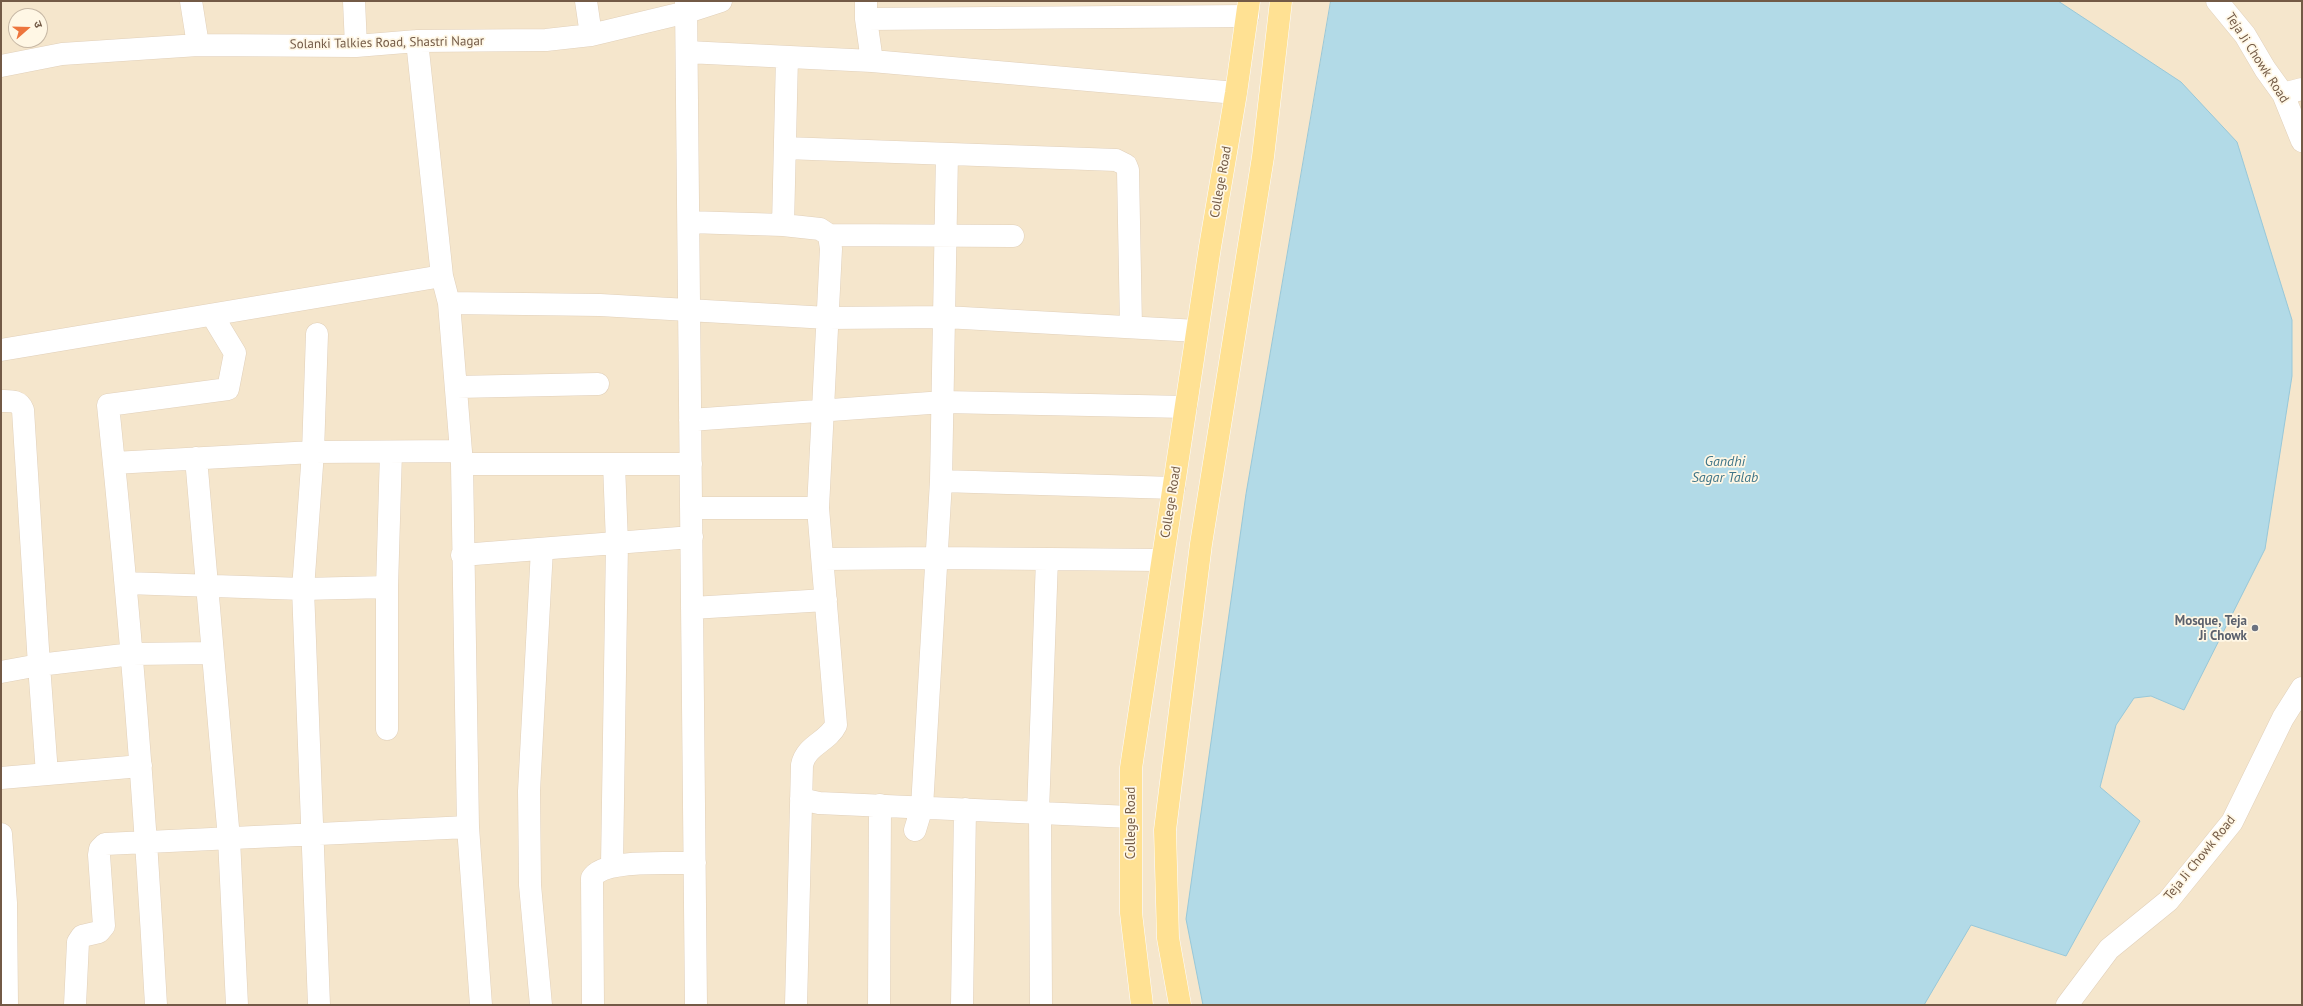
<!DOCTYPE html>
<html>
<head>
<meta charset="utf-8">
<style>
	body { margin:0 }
	#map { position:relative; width:2303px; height:1006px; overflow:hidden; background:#fdf4de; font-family:"PT Sans","Noto Sans Devanagari",sans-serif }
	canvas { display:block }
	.frame { position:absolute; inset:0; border:2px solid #735a46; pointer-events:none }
	.north { position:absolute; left:8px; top:8px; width:40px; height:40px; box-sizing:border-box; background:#fff7e5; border:1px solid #c7b8a5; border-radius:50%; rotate:70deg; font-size:11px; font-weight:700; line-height:16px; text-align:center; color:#735a46 }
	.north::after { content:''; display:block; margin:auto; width:14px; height:18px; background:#ed753d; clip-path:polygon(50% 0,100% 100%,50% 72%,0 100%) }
</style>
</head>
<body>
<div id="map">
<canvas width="2303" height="1006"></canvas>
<div class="frame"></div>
<div class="north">उ</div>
</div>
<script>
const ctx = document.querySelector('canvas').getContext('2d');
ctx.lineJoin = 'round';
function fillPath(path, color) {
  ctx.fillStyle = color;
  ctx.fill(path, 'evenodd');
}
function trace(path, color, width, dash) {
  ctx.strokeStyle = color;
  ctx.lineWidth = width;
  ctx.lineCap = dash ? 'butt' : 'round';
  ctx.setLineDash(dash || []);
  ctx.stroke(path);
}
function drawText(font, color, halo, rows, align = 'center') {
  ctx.font = font + ' "PT Sans",sans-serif';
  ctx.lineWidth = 3.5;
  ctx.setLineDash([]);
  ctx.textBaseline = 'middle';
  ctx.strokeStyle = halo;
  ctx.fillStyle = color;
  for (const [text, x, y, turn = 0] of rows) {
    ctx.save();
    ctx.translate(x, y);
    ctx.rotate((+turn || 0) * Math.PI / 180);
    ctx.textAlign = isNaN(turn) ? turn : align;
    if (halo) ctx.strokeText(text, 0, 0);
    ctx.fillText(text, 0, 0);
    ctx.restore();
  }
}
fillPath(new Path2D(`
	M1,1H2302V1005H1ZM16,16H40V40H16Z`), '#f5e6cc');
const water = new Path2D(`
	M1331,1H2058L2181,82L2237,142L2292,320V376L2265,549L2184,710L2151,696L2134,698L2116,725L2100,787L2140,821L2066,956L1971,925L1924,1005H1203L1186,919L1246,494Z`);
fillPath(water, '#b2dae7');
trace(water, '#98c8d9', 1);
const minor = new Path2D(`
	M191,1L198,45
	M354,1L356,46
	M586,1L591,35
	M686,1L696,1005
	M866,1V19L872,61L1236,93
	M2217,1L2245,35L2265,69L2283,94L2302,141
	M866,19L1248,16
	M417,41L442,276L449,303L462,464L468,827L481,1005
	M687,52L872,61
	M1,66L62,54L198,45L356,46L417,41L546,40L591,35L687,12L721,1
	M2283,94L2302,89
	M785,148L1116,160L1126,165L1128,170L1131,327
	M689,222L783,225L787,57
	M783,225L820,229L829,235L831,249L818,508L836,725C828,742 806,745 802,765L796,1005
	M829,235L1013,236
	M449,303L600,305L828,318L945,317L1197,331
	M317,334L313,452L303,589L319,1005
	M1,350L442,276
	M457,387L598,384
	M1,401C11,401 19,400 23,410L39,665L1,672
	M690,420L944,402L1186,407
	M196,458L229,839L237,1005
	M114,463L313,452L461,451
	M462,464H691
	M941,481L1174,488
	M691,508H818
	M462,555L692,537
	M823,559L937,558L1162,560
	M126,583L303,589L387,587L391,452
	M387,587V729
	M692,608L826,600
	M47,774L39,665L132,654L212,653
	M1,778L141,766
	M801,799L819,803L1130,817
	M915,830L922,807L941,481L947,154
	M1,834L6,903L7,1005
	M612,865L617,543L614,464
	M75,1005L78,942L82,936L99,932L104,926L99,855L100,849L105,844L468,827
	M156,1005C145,804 129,605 108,405L228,389L235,353L212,315
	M541,1005L530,885L529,791L542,549
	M593,1005L592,878C604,858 671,864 695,863
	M879,1005L880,805
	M962,1005L965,809
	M1041,1005L1040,812H1038L1047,559
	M2067,1005L2109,949L2168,901L2232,822L2283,718L2302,688`);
const major = new Path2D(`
	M1142,1005L1131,913V768L1210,247L1236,93L1249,1
	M1180,1005L1168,938L1165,830L1201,544L1263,157L1281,1`);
trace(minor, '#e1d0ba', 23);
trace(major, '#fff', 23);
trace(minor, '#fff', 22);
trace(major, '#ffe193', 22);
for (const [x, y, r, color] of [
	[2255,628,4,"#6b7280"]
]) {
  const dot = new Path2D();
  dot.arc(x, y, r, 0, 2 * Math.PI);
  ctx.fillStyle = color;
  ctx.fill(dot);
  trace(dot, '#fff7e5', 1.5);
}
drawText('13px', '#735a46', '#fff7e5', [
	["Solanki Talkies Road, Shastri Nagar",387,43,-1],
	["Teja Ji Chowk Road",2257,58,57],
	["College Road",1221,182,-80],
	["College Road",1171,502,-81],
	["College Road",1131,823,-90],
	["Teja Ji Chowk Road",2200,858,-51]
]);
drawText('bold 13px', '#5b616d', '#fff7e5', [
	["Mosque, Teja",2247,621],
	["Ji Chowk",2247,636]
], 'right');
drawText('italic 14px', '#3f7588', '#fff7e5', [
	["Gandhi",1725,462],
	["Sagar Talab",1725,478]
]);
</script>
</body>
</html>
